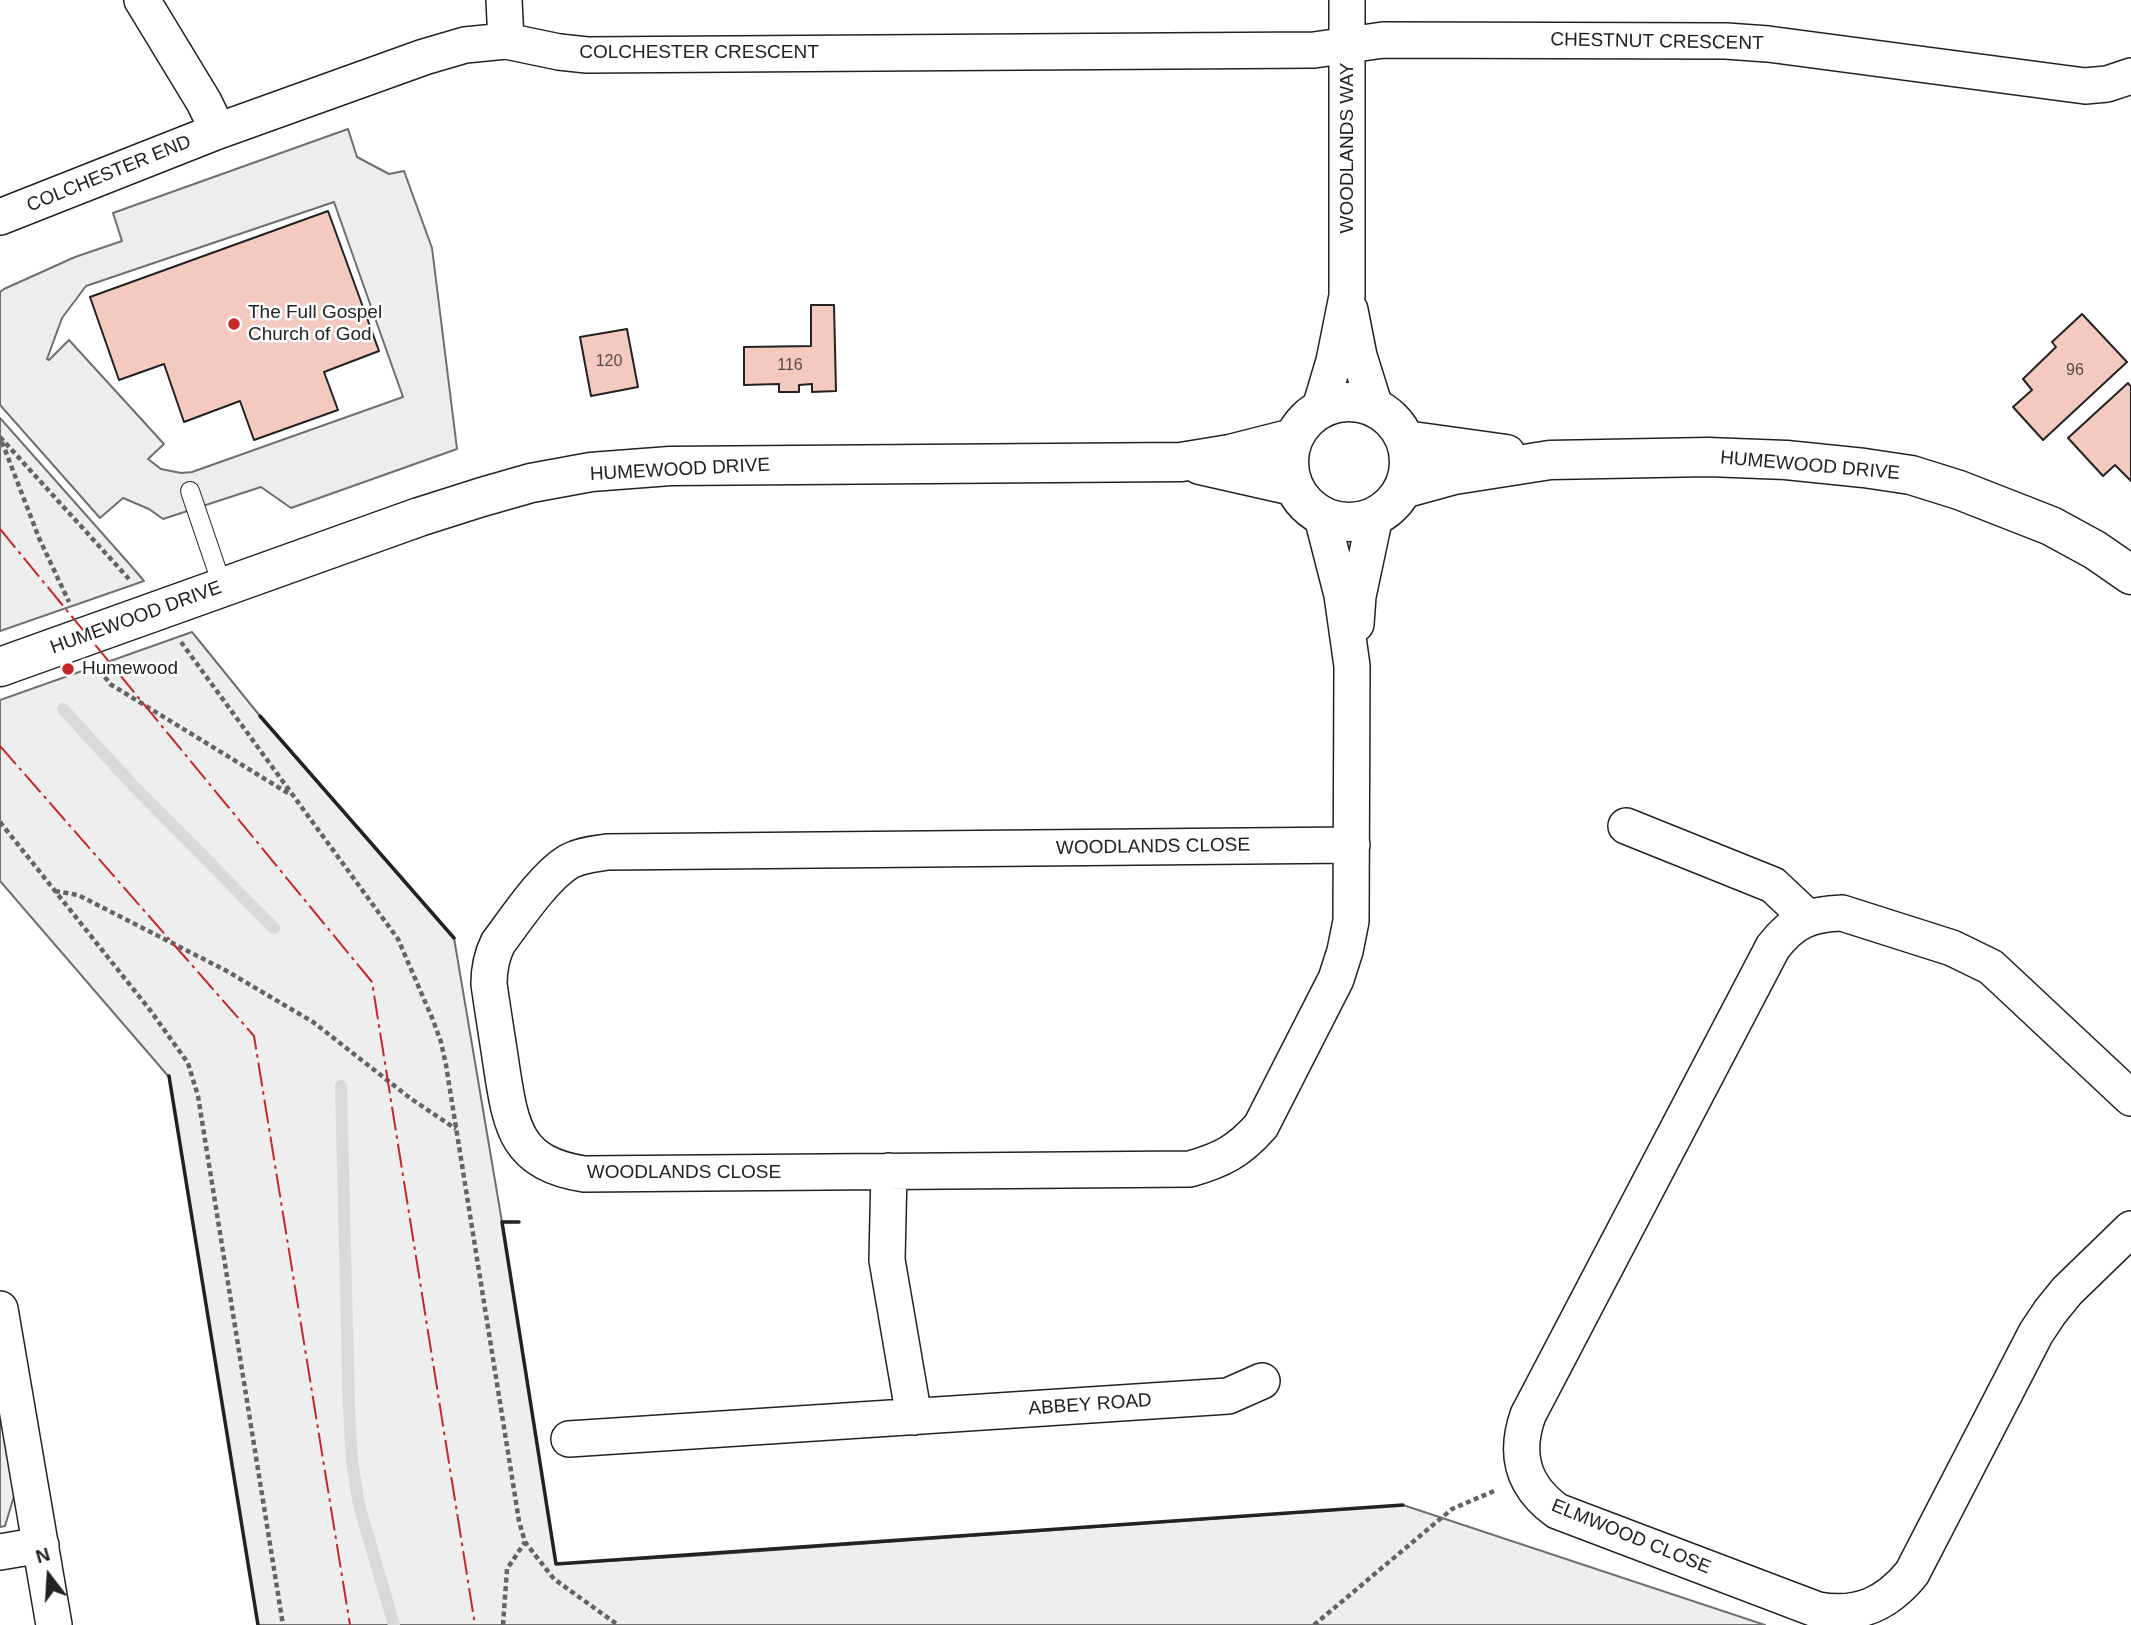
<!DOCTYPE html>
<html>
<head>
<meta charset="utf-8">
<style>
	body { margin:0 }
	#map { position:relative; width:2131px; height:1625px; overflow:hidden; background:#fff; font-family:Arial,sans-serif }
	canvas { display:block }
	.north { position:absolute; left:14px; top:1541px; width:70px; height:70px; -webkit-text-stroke:5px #fff; paint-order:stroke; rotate:343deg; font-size:19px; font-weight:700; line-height:28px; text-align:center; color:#222 }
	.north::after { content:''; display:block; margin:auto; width:24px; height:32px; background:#222; clip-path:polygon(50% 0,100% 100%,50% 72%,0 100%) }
</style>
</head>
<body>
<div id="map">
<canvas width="2131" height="1625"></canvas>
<div class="north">N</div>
</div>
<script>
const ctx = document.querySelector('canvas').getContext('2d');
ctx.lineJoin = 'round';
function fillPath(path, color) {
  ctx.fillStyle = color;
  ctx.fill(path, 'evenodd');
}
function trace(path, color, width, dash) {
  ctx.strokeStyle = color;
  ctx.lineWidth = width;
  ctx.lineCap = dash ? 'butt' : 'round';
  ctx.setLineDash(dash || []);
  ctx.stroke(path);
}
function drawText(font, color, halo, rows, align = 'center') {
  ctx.font = font + ' Arial,sans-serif';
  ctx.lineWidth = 5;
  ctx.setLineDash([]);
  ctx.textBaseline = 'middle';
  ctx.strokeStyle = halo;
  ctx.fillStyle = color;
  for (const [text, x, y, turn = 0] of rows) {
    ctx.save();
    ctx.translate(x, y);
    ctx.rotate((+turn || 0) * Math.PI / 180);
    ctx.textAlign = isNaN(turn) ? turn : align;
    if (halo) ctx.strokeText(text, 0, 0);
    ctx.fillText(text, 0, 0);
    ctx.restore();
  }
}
const green = new Path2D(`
	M0,418L133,568L144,581L0,631Z
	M192,632L260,716L454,938L502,1222L556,1564L691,1556L1403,1505L1765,1625H258L169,1077L0,881V700Z
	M0,1380L18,1483L5,1526L0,1527Z`);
fillPath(green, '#eee');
trace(green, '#6f6f6f', 2);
const parking = new Path2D(`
	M348,129L357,157L389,174L404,171L432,248L457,449L291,508L261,487L163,519L149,509L123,498L100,518L0,405V292L4,289L75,257L122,241L113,213ZM334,202L403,397L192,472L181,473L161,469L148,459L164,444L69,340L49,360L47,359L62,318L86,286Z`);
fillPath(parking, '#ededed');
trace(parking, '#6f6f6f', 2);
trace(new Path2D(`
	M63,709L127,779L274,928
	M341,1086L349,1409L352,1461L359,1505L394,1625`), '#d9d9d9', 12);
const building = new Path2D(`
	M328,211L379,351L324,372L338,410L254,440L240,401L184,422L164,364L119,380L90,297Z
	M811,305H834L836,391L812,392V384L799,385V392H779V384L744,385V347L811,346Z
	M2082,314L2127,362L2043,440L2013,407L2032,390L2023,379L2056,347L2052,342Z
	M627,329L638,387L591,396L580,337Z
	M2128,383L2131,387V481L2115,465L2103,476L2068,438Z`);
fillPath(building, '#f3c9c0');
trace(building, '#222', 2);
const service = new Path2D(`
	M190,491L223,588`);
const minor = new Path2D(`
	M142,0L204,102L218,131
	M504,0L506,41
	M0,217L218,131L424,57L465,45L506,41L559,52L587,55L1314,50L1383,40L1726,41L1768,44L2085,86L2107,84L2131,76
	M1350,310L1359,356L1375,407
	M1320,408L1334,361L1347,296V0
	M1322,517L1342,595L1352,666L1351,921L1345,951L1336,979L1261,1126C1239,1151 1222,1160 1190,1169L584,1174C517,1164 511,1128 502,1070C498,1042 493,1013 489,984C489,969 491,957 498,943C516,919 545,875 570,861C581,855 595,854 607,852L1352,845
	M1356,624L1358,596L1375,516
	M1626,826L1773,885L1808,918
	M2131,1098L1991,967L1952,948L1842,913C1810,914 1793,921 1773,947L1528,1415C1514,1455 1523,1486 1557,1511L1818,1610C1858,1617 1887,1604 1912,1573L2036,1333L2050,1312L2067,1291L2131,1229
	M889,1171L887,1260L914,1417
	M0,1309L54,1625
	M569,1439L1228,1396L1262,1381
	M0,1552L41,1545`);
const tertiary = new Path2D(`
	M1289 462a60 60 0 1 1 120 0a60 60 0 1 1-120 0Z
	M1405,440L1506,454
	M1200,465L1293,486
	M1403,489L1454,475L1550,460L1708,457L1786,460L1864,468L1911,475L1959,490L2051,526L2095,550L2131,575
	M0,667L419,517L482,497L531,483L591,472L670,466L1181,462L1230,454L1293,438`);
trace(service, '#222', 20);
trace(minor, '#222', 38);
trace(tertiary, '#222', 41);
trace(new Path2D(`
	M0,437L129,579
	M2,442L39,538L69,602
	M181,642L398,939L433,1020L441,1042L446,1065L519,1521L525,1542L554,1579L618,1625
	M100,670L110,684L291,795
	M0,822L150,1010L188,1063L198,1096L283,1625
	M55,891L78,895L225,970L313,1022L410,1098L456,1129
	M503,1625L507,1569L525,1542
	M1314,1625L1452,1509L1494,1491`), '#646464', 4.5, [5, 3.5]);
trace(service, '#fff', 18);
trace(minor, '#fff', 35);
trace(tertiary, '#fff', 38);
trace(new Path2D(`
	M260,716L454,938
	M169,1076L258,1625
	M519,1222H502L556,1564L1403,1505`), '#222', 3.5);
trace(new Path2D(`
	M0,529L372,982L475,1625
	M0,746L254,1036L350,1625`), '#c62828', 2, [24, 5, 3.5, 5]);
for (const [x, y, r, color] of [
	[234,324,7,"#c62828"],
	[68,669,7,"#c62828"]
]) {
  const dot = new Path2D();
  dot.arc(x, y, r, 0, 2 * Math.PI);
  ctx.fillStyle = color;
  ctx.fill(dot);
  trace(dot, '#fff', 2.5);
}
drawText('16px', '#564c4a', null, [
	["120",609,362],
	["116",790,366],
	["96",2075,371]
]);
drawText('19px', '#222', '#fff', [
	["CHESTNUT CRESCENT",1657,42,1],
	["COLCHESTER CRESCENT",699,53],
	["WOODLANDS WAY",1348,148,-90],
	["COLCHESTER END",109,174,-22],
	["HUMEWOOD DRIVE",1810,466,5],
	["HUMEWOOD DRIVE",680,470,-3],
	["HUMEWOOD DRIVE",136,618,-20],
	["WOODLANDS CLOSE",1153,847,-1],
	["WOODLANDS CLOSE",684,1173],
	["ABBEY ROAD",1090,1405,-4],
	["ELMWOOD CLOSE",1631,1537,22]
]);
drawText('19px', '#222', '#fff', [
	["The Full Gospel",248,313],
	["Church of God",248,335],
	["Humewood",82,669]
], 'left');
</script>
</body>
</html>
